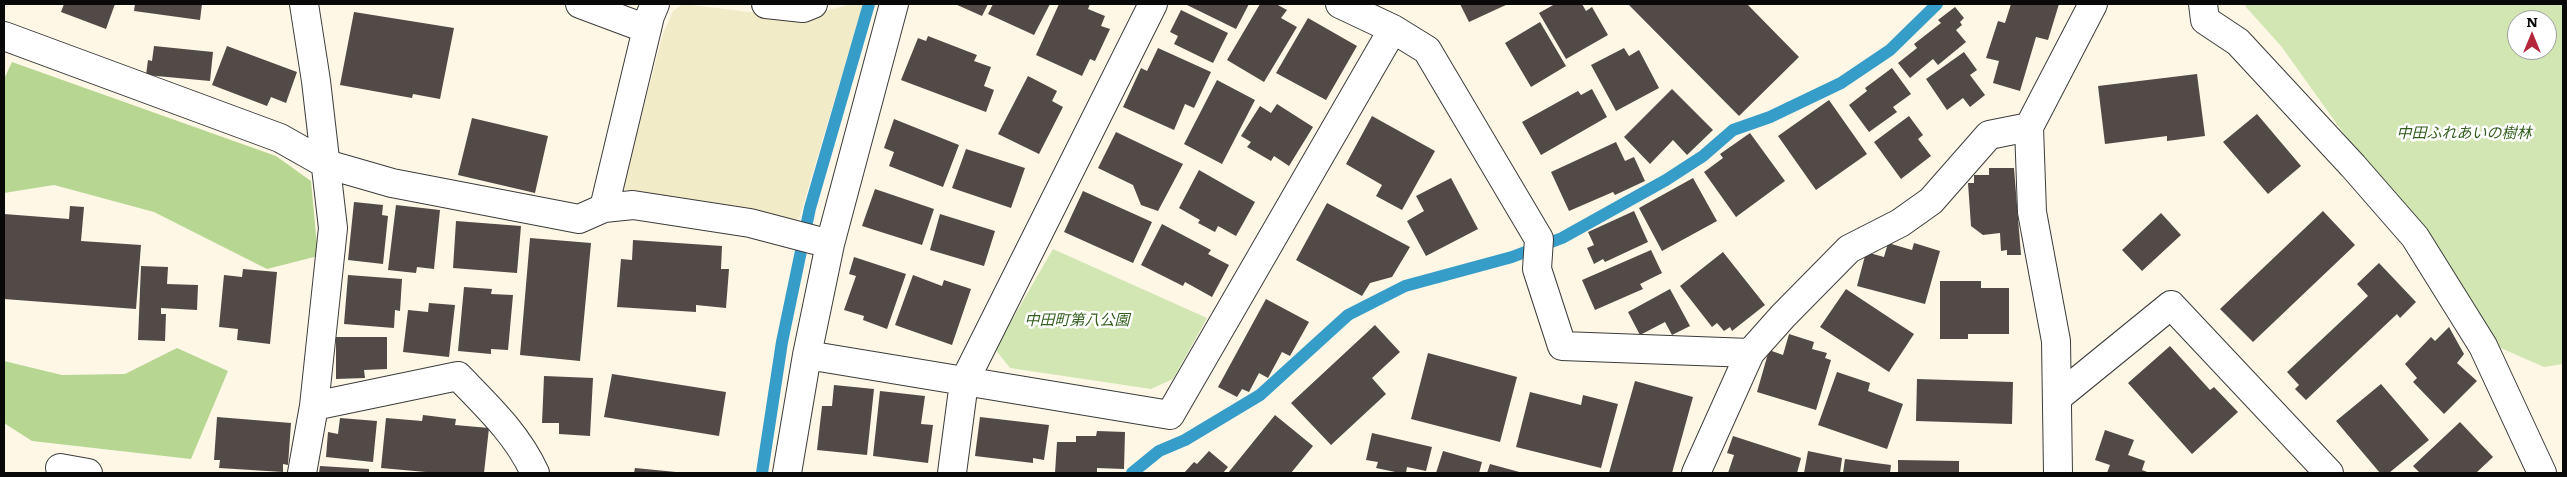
<!DOCTYPE html>
<html>
<head>
<meta charset="utf-8">
<style>
	body { margin:0 }
	#map { position:relative; width:2567px; height:477px; overflow:hidden; background:#fef7e6; font-family:Literata,serif }
	canvas { display:block }
	.frame { position:absolute; inset:0; border:5px solid #090909; pointer-events:none }
	.north { position:absolute; left:2507px; top:10px; width:50px; height:50px; box-sizing:border-box; background:#fff; border:1px solid #9d9d9d; border-radius:50%; rotate:0deg; font-size:14px; font-weight:700; line-height:20px; text-align:center; color:#090909 }
	.north::after { content:''; display:block; margin:auto; width:18px; height:22px; background:#b4273b; clip-path:polygon(50% 0,100% 100%,50% 72%,0 100%) }
</style>
</head>
<body>
<div id="map">
<canvas width="2567" height="477"></canvas>
<div class="frame"></div>
<div class="north">N</div>
</div>
<script>
const ctx = document.querySelector('canvas').getContext('2d');
ctx.lineJoin = 'round';
function fillPath(path, color) {
  ctx.fillStyle = color;
  ctx.fill(path, 'evenodd');
}
function trace(path, color, width, dash) {
  ctx.strokeStyle = color;
  ctx.lineWidth = width;
  ctx.lineCap = dash ? 'butt' : 'round';
  ctx.setLineDash(dash || []);
  ctx.stroke(path);
}
function drawText(font, color, halo, rows, align = 'center') {
  ctx.font = font + ' Literata,"Noto Sans JP",serif';
  ctx.lineWidth = 5;
  ctx.setLineDash([]);
  ctx.textBaseline = 'middle';
  ctx.strokeStyle = halo;
  ctx.fillStyle = color;
  for (const [text, x, y, turn = 0] of rows) {
    ctx.save();
    ctx.translate(x, y);
    ctx.rotate((+turn || 0) * Math.PI / 180);
    ctx.textAlign = isNaN(turn) ? turn : align;
    if (halo) ctx.strokeText(text, 0, 0);
    ctx.fillText(text, 0, 0);
    ctx.restore();
  }
}
fillPath(new Path2D(`
	M683,4L799,18L852,4H863L799,219H788L622,189L663,34L673,11Z`), '#f2ebc8');
fillPath(new Path2D(`
	M2247,4H2563V364L2544,367L2496,346L2281,46L2245,6ZM2517,20H2547V50H2517Z
	M1053,249L1207,318L1173,379L1151,389L1010,368L995,349Z`), '#d2e6b3');
fillPath(new Path2D(`
	M12,62L276,156L311,181L318,256L267,269L154,212L54,185L4,193V79Z
	M177,348L228,371L191,459L32,441L4,423V361L62,375L125,374Z`), '#b7d692');
trace(new Path2D(`
	M762,473L782,342L810,208L869,4
	M1132,473L1159,451L1185,440L1260,395L1348,315L1405,286L1512,257L1562,238L1666,180L1703,156L1733,130L1770,117L1841,83L1890,50L1937,4`), '#369cc8', 12);
fillPath(new Path2D(`
	M64,4H115L106,29L61,12Z
	M135,4H202L200,20L134,11Z
	M955,4H988L982,16Z
	M993,4H1050L1034,35L988,14Z
	M1059,4H1090L1088,9L1105,16L1101,26L1110,29L1095,61L1090,59L1082,76L1036,55Z
	M1188,4H1249L1236,29L1187,5Z
	M1260,4H1276L1287,10L1281,18L1297,27L1264,82L1227,60Z
	M1460,4H1508L1469,22Z
	M1555,4H1582L1586,11L1592,7L1608,35L1566,59L1539,13Z
	M1628,4H1747L1799,57L1739,116Z
	M2011,4H2059L2048,40L2036,37L2020,91L1993,83L1999,61L1986,58L1998,21L2005,23Z
	M1955,7L1964,18L1960,22L1962,25L1956,30L1966,42L1938,65L1933,59L1910,78L1898,63L1917,48L1914,44L1941,23L1938,20Z
	M1181,10L1228,33L1213,63L1174,44L1178,36L1170,32Z
	M354,12L454,28L440,99L413,94L412,98L340,85Z
	M1308,18L1357,46L1326,100L1276,73Z
	M1540,22L1566,66L1531,87L1505,43Z
	M928,36L977,55L974,61L991,67L984,86L994,90L986,112L901,80L918,38L926,41Z
	M154,46L213,52L210,81L146,75L148,60L152,61Z
	M227,46L297,72L286,103L271,97L267,106L212,85Z
	M1158,48L1211,72L1194,108L1185,104L1174,130L1123,107L1141,68L1147,71Z
	M1624,48L1629,56L1639,50L1659,88L1616,111L1591,65Z
	M1964,52L1977,70L1970,75L1985,95L1970,107L1963,98L1947,110L1926,79Z
	M1892,68L1911,94L1893,107L1897,112L1869,132L1849,105L1867,91L1865,88Z
	M2197,74L2205,136L2167,141V136L2105,144L2098,86Z
	M1028,76L1057,91L1052,101L1063,107L1039,154L998,134Z
	M1217,80L1255,100L1222,164L1184,144Z
	M1592,89L1607,117L1541,155L1522,122L1578,91L1581,95Z
	M1672,89L1713,130L1687,155L1673,140L1650,164L1624,137Z
	M1829,100L1867,154L1816,190L1778,136Z
	M1277,104L1313,127L1289,166L1274,156L1271,161L1247,147L1251,142L1241,136L1260,106L1271,113Z
	M2257,114L2301,166L2268,194L2223,142Z
	M1372,116L1435,151L1402,210L1376,196L1382,185L1346,164Z
	M1909,116L1923,135L1918,139L1931,156L1901,179L1874,142Z
	M472,118L548,136L535,193L458,175Z
	M894,119L959,145L943,187L889,166L894,152L884,148Z
	M1116,132L1183,164L1158,211L1141,205L1133,185L1098,168Z
	M1750,133L1785,181L1736,217L1704,172L1723,158L1720,154Z
	M1616,142L1625,161L1634,157L1645,181L1615,195L1613,192L1569,211L1551,172Z
	M966,149L1025,168L1011,208L952,188Z
	M1989,168H2014L2021,255H2007V250L2001,251L2000,233L1983,235L1971,226L1968,183H1974V175H1989Z
	M1199,170L1255,202L1236,236L1218,226L1215,232L1198,223L1200,220L1179,208Z
	M1451,178L1478,229L1426,256L1407,221L1424,211L1416,196Z
	M1693,178L1717,221L1662,251L1639,208Z
	M875,189L934,209L922,245L862,226Z
	M1083,191L1152,222L1133,263L1064,232Z
	M354,202L383,205L382,215L388,216L383,264L348,260Z
	M1327,203L1410,247L1392,277L1370,283L1362,296L1296,260Z
	M396,205L440,210L434,269L417,267L416,273L388,270Z
	M70,206L84,207L81,241L141,245L136,309L4,299V214L69,219Z
	M1634,211L1648,242L1605,262L1603,259L1594,264L1587,248L1594,245L1588,232Z
	M2323,211L2355,245L2253,342L2220,309Z
	M2161,213L2181,235L2142,271L2122,250Z
	M940,214L995,231L984,266L930,250Z
	M456,221L521,226L517,273L453,268Z
	M1162,224L1211,250L1208,254L1229,265L1212,297L1185,282L1183,286L1141,265Z
	M530,238L591,243L580,361L520,355Z
	M633,240L722,246L721,269H729L726,308L696,305V312L617,307L621,259L632,260Z
	M1888,243L1912,250L1914,243L1940,251L1925,304L1857,286L1866,252L1884,257Z
	M1651,250L1662,273L1640,284L1643,289L1595,310L1582,280Z
	M1723,252L1765,305L1732,331L1730,327L1724,331L1717,323L1712,327L1680,286Z
	M854,257L906,274L887,329L863,320L864,316L844,310L856,276L849,274Z
	M2379,263L2416,302L2400,318L2397,314L2306,400L2295,389L2299,385L2287,372L2368,296L2357,284Z
	M141,266L168,267L167,284L198,285L197,310L161,308V314H166L165,341L138,340Z
	M243,269L277,272L270,344L237,340L238,329L219,327L224,275L242,277Z
	M348,275L402,279L400,311L395,310L394,328L344,324Z
	M913,275L942,286L944,280L971,289L952,345L895,325Z
	M1940,281H1981V288H2009V334H1968V339H1940Z
	M464,287L492,289L491,294L513,295L508,350L491,349V354L458,351Z
	M1670,289L1690,326L1672,335L1665,322L1640,335L1628,312Z
	M1846,289L1914,334L1889,372L1820,327Z
	M1266,299L1309,322L1290,356L1282,352L1268,378L1259,373L1249,392L1242,389L1237,397L1218,387Z
	M429,303L455,305L449,357L403,352L408,310L428,312Z
	M1375,325L1400,352L1372,378L1386,394L1331,445L1291,403Z
	M2449,327L2464,354L2457,363L2477,381L2444,414L2413,382L2417,378L2405,364L2431,337L2435,341Z
	M1789,334L1814,342L1812,349L1827,353L1825,358L1831,360L1816,410L1757,392L1769,350L1783,355Z
	M336,337H387V369L364,370L365,378L336,379Z
	M2170,346L2210,390L2214,387L2238,412L2192,454L2128,383Z
	M1428,353L1517,377L1500,442L1411,419Z
	M1837,372L1870,383L1868,391L1903,404L1887,449L1818,425Z
	M612,374L726,392L719,436L604,417Z
	M544,376L593,378L590,436L559,434V423H542Z
	M1917,379L2013,382L2012,424L1916,421Z
	M1635,381L1693,397L1672,473H1609Z
	M2381,384L2429,440L2389,473H2380L2336,421Z
	M834,385L874,389L867,455L817,450L822,406H832Z
	M880,391L925,396L921,424L933,425L928,463L873,456Z
	M1530,392L1581,405L1583,395L1618,404L1601,468L1516,447Z
	M423,415L456,419L455,425L489,428L484,473H437L381,468L386,418L422,421Z
	M1275,415L1313,446L1291,473H1228Z
	M217,417L291,423L288,465L283,464V472L219,468L220,460H214Z
	M980,417L1049,425L1044,460L1033,458V463L975,456Z
	M340,418L377,421L373,462L326,457L328,432L338,434Z
	M2460,422L2493,457L2476,473H2420L2413,466Z
	M2105,430L2134,440L2128,455L2145,461L2142,470L2150,473H2107L2110,465L2095,460Z
	M1097,431L1125,432L1124,469L1097,468V473H1055L1057,442H1076V436H1096Z
	M1372,433L1432,447L1426,471L1407,467L1406,473H1400L1376,468L1378,462L1366,460Z
	M1733,436L1801,458L1797,473H1728L1734,455L1727,453Z
	M1209,451L1228,467L1223,473H1184L1194,462L1197,464Z
	M1443,451L1482,462L1479,473H1436Z
	M1808,451L1842,458L1840,473H1804Z
	M1845,459L1891,465L1890,473H1843Z
	M1898,460L1959,461V473H1898Z
	M1490,464L1523,473H1487Z
	M320,466L369,469V473H319Z
	M635,468L676,472L675,473H634Z`), '#524a46');
const minor = new Path2D(`
	M580,4L647,29
	M766,4L803,8L813,4
	M1340,4L1393,29L1427,50L1539,239L1537,269L1562,346L1750,353
	M2203,4L2205,20L2238,42L2353,166L2415,237L2483,346L2542,473
	M4,36L280,138L326,164L392,183L579,219L604,208L633,205L750,223L830,244
	M604,208L650,16L655,4
	M807,355L1170,415L1393,29
	M2058,397L2171,305L2329,473
	M314,406L458,376C488,407 517,434 535,473
	M60,468L88,473
	M302,473L314,406L333,228L316,81L304,4
	M787,473L807,355L830,244L894,4
	M952,473L964,382L1153,4
	M1696,473L1750,353L1783,316L1849,249L1900,223L1931,201L1989,135L2029,127
	M2058,473L2056,341L2032,212L2029,127L2093,4`);
trace(minor, '#3c3c3c', 30);
trace(minor, '#fff', 28);
drawText('italic 15px', '#315e1d', '#fff', [
	["中田ふれあいの樹林",2464,134],
	["中田町第八公園",1077,321]
]);
</script>
</body>
</html>
